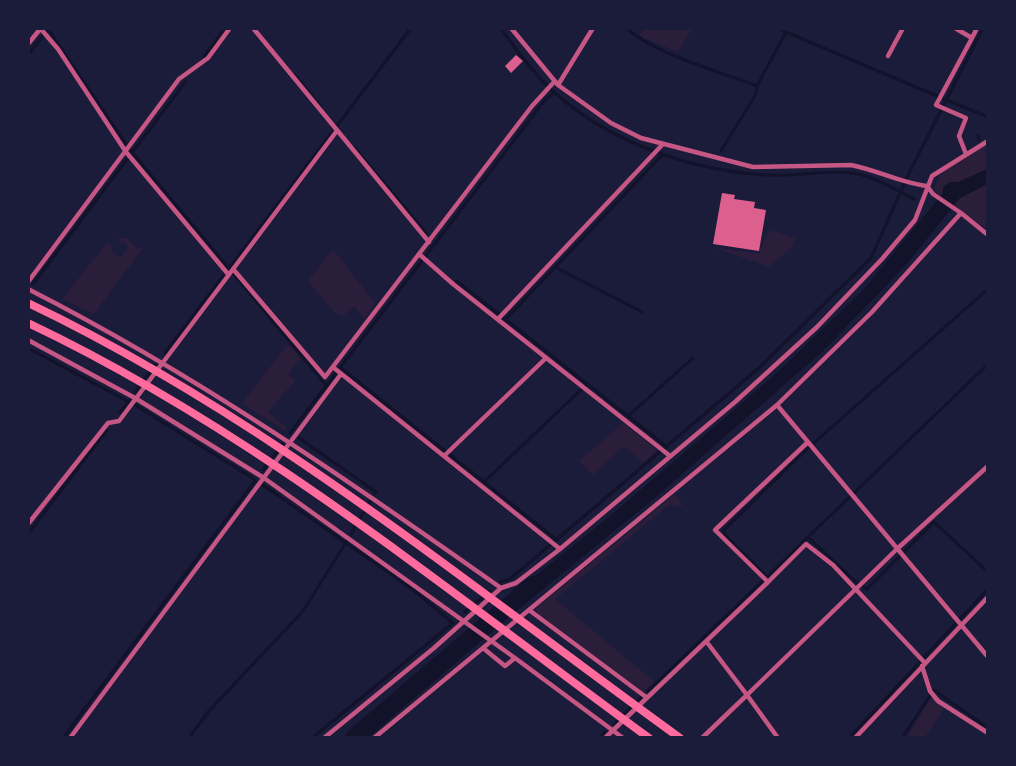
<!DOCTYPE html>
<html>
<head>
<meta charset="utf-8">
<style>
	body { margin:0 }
	#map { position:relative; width:1016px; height:766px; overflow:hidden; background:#1b1b3a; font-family:Signika,sans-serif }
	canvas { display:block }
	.frame { position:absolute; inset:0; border:30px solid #1b1b3a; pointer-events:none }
</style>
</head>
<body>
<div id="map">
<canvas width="1016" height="766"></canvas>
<div class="frame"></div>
</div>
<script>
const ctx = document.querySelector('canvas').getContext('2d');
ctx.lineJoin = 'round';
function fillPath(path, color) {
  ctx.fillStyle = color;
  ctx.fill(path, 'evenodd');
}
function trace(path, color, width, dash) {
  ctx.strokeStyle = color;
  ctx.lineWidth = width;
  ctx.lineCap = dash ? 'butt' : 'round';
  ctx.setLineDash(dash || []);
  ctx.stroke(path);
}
fillPath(new Path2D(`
	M643,29V28L692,29L678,52L639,36Z
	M987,144V230L935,191C935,167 969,155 987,144Z
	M769,230L795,238L792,247L769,267L713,247L759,254Z
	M119,238H127L138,249L144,247L94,314L62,299L106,244L110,242L113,254L121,257L127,249L126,244L119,242Z
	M333,249L375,303L364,319L354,306L343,316L335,313L308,281Z
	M288,344L301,358L288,374L295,381L268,412L287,428L285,431L242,403Z
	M623,423L657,450L643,463L624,446L593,475L579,461Z
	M675,494L683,505L679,507L669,505L555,599L655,682L643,691L537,613L536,608Z
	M931,697L945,707L925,737L907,738Z`), '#2a1e3b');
fillPath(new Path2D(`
	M987,169V184L959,199L905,266L824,350L650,502L521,607L509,597L615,512L778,372L864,289L943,193V187L950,182H958Z`), '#12122b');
trace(new Path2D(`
	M500,28C517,50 535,76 556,94C612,143 690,170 765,175C793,177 823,170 851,173C873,175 894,189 914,199
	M626,28C661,57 714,69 757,86L786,32L937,96
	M780,28L786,33
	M48,29L126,144
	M28,55L49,28
	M204,57L225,28
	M295,75L321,107
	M944,99L988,117
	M978,136L979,140
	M354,147L426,233
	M131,151L326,385
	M721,151L756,94L757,86
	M987,151H988
	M555,267L642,312
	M457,281L667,447
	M33,284L186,81
	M506,319L663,154
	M28,348L129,402
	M165,353L411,28
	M341,368L557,540
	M135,392L156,364
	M135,405L254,479
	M120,413L129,401
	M628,416L693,358
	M290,433L545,100L554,93
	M299,438L376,492L374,494
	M263,470L283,443
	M484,482L585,386
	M263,485L412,589L453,623
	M28,534L107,430
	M351,534L371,500
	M808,537L856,582L867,589L934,522L988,572
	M767,577L724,534V530L807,449L988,289
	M499,582L510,579L760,367L871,258L908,175L983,28
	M465,612L490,591
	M648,691L988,364
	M614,724L642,697
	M63,738L255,481
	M189,738L208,712L303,611L347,541
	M312,738L453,623
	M600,738L605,732
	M849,738L988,589
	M902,738L934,690L985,726L988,723`), '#12122b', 3);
trace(new Path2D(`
	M354,738L533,585`), '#12122b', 18);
fillPath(new Path2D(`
	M516,55L523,61L511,73L505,66Z
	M722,193L735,195L734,199L755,202L754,208L766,210L759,251L713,244Z`), '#dd5f8e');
trace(new Path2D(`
	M40,28L58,49L126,152L228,274
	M253,28L429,242
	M511,28L558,85L611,123L641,138L753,167L851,165C877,170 901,183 927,186L933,194L961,213
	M955,28L972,38L977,28
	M28,44L41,28
	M888,56L903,28
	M558,85L593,28
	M966,154L959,136L966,118L936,105L972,38
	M419,254L453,284L670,456
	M233,269L325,377L532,106L555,81
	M28,282L179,79L208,58L230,28
	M28,289C195,374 348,480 501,588
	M498,319L662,145
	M28,340L135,398L264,478L515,658
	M334,368L560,549
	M777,405L988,657
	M444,456L546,358
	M28,524L108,423L119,421L336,132
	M768,582L806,544L833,565L925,663
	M529,610L646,697
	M483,648L505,666L515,658L623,738
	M922,666L930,691L938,701L988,733
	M70,738L341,374
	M324,738L434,648L501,588L516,583L560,549L735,402L817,327L882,259L915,220L932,176L988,141
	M374,738L777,405L872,312L961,213L988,235
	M605,738L768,582L715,530L808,442
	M702,738L747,695L706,641
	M778,738L747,695L897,549L988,466
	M855,738L988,597`), '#c65784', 4.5);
trace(new Path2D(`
	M28,303C265,416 468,585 680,738
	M28,323C254,430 449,592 649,738`), '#ff6b9d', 8);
</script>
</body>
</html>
